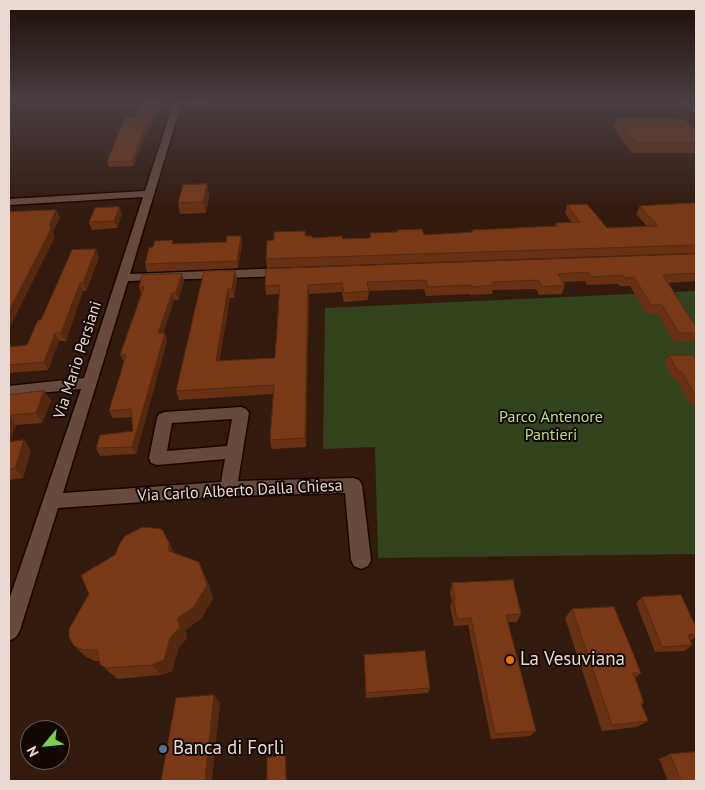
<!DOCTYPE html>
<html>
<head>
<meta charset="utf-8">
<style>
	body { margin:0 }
	#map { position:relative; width:705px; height:790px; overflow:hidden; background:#321a0f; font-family:"PT Sans",sans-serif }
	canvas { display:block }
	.frame { position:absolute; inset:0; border:10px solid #ead9d2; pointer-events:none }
	.north { position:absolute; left:20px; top:720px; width:50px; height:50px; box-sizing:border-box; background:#120804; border:1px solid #685c56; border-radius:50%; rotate:242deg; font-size:14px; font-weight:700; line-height:20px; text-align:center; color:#ead9d2 }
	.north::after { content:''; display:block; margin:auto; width:18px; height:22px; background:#7ed053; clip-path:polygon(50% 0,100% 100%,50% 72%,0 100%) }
</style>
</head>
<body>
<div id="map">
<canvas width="705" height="790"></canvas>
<div class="frame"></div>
<div class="north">N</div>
</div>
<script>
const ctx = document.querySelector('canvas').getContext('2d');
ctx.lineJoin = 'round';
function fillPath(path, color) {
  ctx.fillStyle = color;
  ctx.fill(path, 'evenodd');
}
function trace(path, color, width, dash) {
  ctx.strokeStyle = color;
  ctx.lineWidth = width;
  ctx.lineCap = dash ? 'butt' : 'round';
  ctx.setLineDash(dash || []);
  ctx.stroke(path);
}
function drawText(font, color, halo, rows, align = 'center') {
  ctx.font = font + ' "PT Sans",sans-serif';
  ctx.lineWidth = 4;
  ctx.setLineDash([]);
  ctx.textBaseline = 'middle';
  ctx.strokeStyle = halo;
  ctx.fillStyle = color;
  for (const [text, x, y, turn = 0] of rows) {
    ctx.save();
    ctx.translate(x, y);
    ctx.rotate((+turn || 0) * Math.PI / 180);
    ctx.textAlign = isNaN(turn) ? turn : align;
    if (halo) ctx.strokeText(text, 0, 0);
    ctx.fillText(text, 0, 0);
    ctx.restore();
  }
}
fillPath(new Path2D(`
	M696,291V554L378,558L375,447L323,449L325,308Z`), '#33431e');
const minor = new Path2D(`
	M174,101H182L130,274L286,268L292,272L286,276L128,281L63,493L221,482L225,459L157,465L151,463L149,458L157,418L159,414L165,412L241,407L246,409L249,413L238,481L353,478L359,480L362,485L371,560L368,566L361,569L354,566L351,560L345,493L228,496L58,508L20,630L16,637L9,641V600L81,389L9,396V386L84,378L143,197L9,205V199L145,191ZM232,419L227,446L167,451L172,423Z`);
const secondary = new Path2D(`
	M679,101H687L696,109V115Z`);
trace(minor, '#190500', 3);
trace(secondary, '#190500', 3);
fillPath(minor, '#654a3d');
fillPath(secondary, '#676168');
fillPath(new Path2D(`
	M146,101H163L159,112L145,137L133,166L109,167L107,162Z
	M189,101H207L205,108H188L187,104Z
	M617,118L696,143V153H632L614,128Z
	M207,184L209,195L206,213L180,214L178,203Z
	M696,203V253L267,268L266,259L274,240L305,236L312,238L343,239L370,238V233L397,232L398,230L424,235L471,233L472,230L555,226L556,223H572L565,213L567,205L607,228L647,226L636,214L640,206Z
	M119,207L122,214L117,228L92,230L89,222Z
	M241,236L242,243L238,268L147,272L145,264L174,244L226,242Z
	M696,254V281L668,283L696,327V339L695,342H674L658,314H646L630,286H620L618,284L587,285L585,281L563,282L565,285L562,294L539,295L536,289L493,290L492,294L470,295L469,294L426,296L424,289L369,291L368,300L344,302L342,292L309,294L306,447L272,449L270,440L273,394L179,400L176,391L204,271L237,279L234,298H230L219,361L275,358L279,294L266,295L265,286Z
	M99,257L86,291H83L66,341H59L48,370L9,373V347L27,345L41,320Z
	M184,281L178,300H174L163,333L167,341L136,454L100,456L96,448L133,431L132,417L113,418L109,411L124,362L120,355L141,294L139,287Z
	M669,355L696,360V406H691L677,380H674L664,363Z
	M44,391L51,401L42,423L16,425L10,442L31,450L23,478L9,480V395Z
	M162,529L174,553L205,575L213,598L201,619L185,630L187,638L178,649L172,671L161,675L117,679L100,664L99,661H95L86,657L74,646Z
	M452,583L521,614L517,622H508L536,731L530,736L491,739L468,625L454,626L450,606L452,602L450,592Z
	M642,597L696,627V636L692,640H690L692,645L685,651L655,652L636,603Z
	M572,609L641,673L635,678L644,703L641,705L648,721L637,727L602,731L565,618Z
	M364,655L430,688L428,693L366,698Z
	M670,754L696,781H668L659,759Z`), '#683114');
fillPath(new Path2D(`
	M160,101H163L159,112L145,137L133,166L132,161L143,132Z
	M207,184L209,195L206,213L203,202Z
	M119,207L122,214L117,228L114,221Z
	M56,210L60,217L53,232L55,237L9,329V311Z
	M241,236L242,243L238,268L237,261Z
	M96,249L99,257L86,291L83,283Z
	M235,270L237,279L234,298L232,289Z
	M182,274L184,281L178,300L176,292Z
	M80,283L83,291L66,341L61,333Z
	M308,285L309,294L306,447L305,438Z
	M228,289L230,298L218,370L216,361Z
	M172,293L174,300L161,341L158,333Z
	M55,333L59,341L48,370L44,362Z
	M165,333L167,341L136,454L132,447Z
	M44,391L51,401L42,423L36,413Z
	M9,415L16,425L9,445Z
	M24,440L31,450L23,478L15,468Z
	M162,529L169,542L176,556L169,551Z
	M199,562L205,575L213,598L201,619L185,630L187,638L178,649L172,671L161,675L152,665L170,638Z
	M214,695L220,703L212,781H205Z
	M285,755L286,757L287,781H286Z`), '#552810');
const building = new Path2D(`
	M146,101H160L158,107L143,132L132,161L107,162L123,122L127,117H135L141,104H145Z
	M189,101H205L204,103L187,104Z
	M617,118L684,119L696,130V143H636Z
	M207,184L203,202L178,203L183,185Z
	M696,203V245L266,259L267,241L274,240V232L305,231V236H312V238L342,236L343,239L371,238L370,233L398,232V230L422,229L424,235L473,232L472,230L558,226L556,223L580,222L567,205L587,204L607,228L658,226L640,206Z
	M119,207L114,221L89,222L95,208Z
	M56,210L50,224L51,229L9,311V212Z
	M227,236H241L237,261L145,264L149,248L153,247L155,241L173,240L172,244L226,242Z
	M96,249L83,283H80L61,333H55L44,362L9,365V347L27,345L38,320H41L72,250Z
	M696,254V273L663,275L696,327V333H679L662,305H651L634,277L624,278L622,275L591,277L588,272L558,274L565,285L542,287L539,280L493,282L494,285L472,287L471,285L428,287L426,280L367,282L369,291L344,293L342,283L308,285L305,438L270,440L274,385L176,391L204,271L235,270L232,289H228L216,361L275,358L280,285L265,286L266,269Z
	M182,274L176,292L172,293L158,333H165L132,447L96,448L100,435L133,431L131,409L109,411L126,355H120L144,287H139L142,275Z
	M669,355H693L696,360V397L682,372H679Z
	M44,391L36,413L9,415V395Z
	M24,440L15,468L9,469V442Z
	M143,527L162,529L169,543V551L199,562L207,585L194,607L177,618L180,627L170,638L164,660L152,665L106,668L100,664L97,650H83L74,646L69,637V629L89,594L81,575L115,555L119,545L125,536Z
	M513,580L521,614L506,615L536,731L495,734L471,618L457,619L453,598L455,599L452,583Z
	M681,595L696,627V634L688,635L692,645L662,647L642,597Z
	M614,607L641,673H633L644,703H641L648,721L612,725L572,609Z
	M425,651L430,688L366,693L364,655Z
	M214,695L205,781H161L176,698Z
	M695,752L696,756V781H681L670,754Z
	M285,755L286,781H267V758Z`);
fillPath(building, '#793917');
trace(building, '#552810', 1);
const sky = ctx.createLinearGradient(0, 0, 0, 212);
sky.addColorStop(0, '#1c0e08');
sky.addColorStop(0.48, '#493e42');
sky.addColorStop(1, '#493e4200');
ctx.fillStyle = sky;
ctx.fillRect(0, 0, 705, 212);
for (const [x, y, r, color] of [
	[510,660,5,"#e8710a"],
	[163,749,5,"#5c6f8a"]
]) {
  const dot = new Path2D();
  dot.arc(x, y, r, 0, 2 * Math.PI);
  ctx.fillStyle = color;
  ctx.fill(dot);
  trace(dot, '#120804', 2);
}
drawText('16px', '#ead9d2', '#120804', [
	["Via Mario Persiani",78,360,-72],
	["Via Carlo Alberto Dalla Chiesa",240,491,-3]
]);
drawText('16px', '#b6df80', '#120804', [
	["Parco Antenore",551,417],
	["Pantieri",551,435]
]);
drawText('19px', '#ead9d2', '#120804', [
	["La Vesuviana",520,660],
	["Banca di Forlì",173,749]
], 'left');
</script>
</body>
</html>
